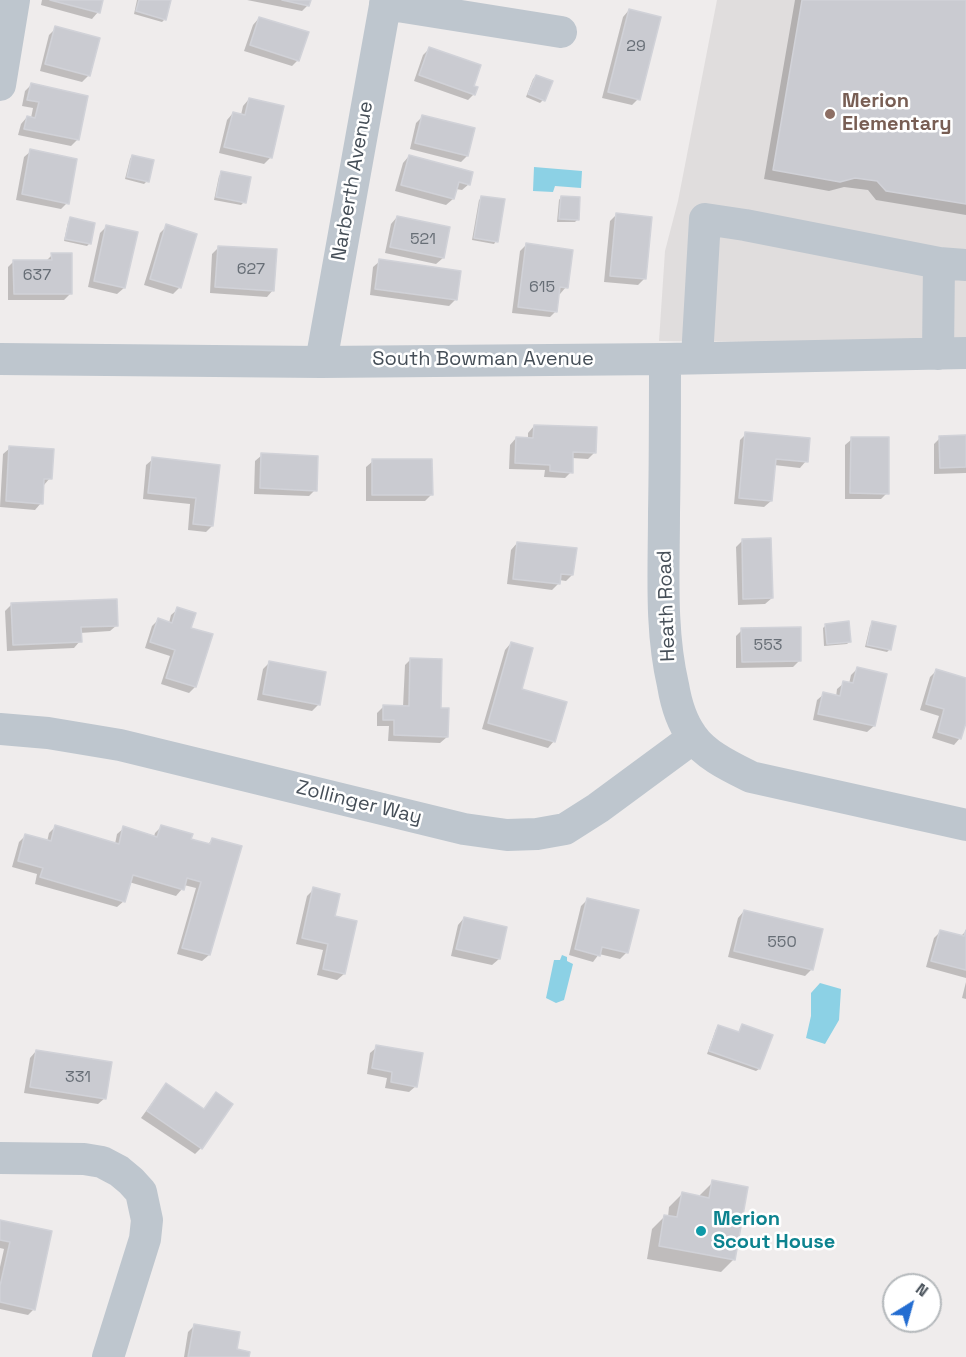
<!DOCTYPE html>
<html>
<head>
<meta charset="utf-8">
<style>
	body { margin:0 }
	#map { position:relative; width:966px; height:1357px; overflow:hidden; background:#efecec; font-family:"Space Grotesk",sans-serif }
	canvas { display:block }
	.north { position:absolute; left:882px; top:1273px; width:60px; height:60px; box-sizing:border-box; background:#fff; border:2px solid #b5b9bc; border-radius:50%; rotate:37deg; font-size:16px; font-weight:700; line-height:24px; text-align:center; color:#464f58 }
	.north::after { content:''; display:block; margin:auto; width:21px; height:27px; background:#246dd1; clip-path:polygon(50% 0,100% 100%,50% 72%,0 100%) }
</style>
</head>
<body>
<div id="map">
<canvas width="966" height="1357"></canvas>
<div class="north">N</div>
</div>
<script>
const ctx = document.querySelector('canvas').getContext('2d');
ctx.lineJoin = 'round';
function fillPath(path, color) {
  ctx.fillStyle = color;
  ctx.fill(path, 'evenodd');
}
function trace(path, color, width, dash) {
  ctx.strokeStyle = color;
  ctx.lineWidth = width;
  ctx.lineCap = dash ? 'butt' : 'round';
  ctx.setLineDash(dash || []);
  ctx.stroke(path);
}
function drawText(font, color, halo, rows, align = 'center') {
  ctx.font = font + ' "Space Grotesk",sans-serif';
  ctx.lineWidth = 5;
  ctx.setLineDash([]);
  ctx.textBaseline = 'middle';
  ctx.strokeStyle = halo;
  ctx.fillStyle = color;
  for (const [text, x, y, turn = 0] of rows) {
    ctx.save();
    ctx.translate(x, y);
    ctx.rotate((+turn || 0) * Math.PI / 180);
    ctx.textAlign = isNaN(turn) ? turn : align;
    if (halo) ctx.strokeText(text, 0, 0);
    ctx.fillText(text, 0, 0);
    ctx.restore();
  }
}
fillPath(new Path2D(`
	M717,0H966V344L659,341L665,251L678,201Z`), '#e0dddd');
fillPath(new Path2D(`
	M534,167L582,171L581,188L555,186L553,192L533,191Z
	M562,955L567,957V961L573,964L564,1000L556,1003L546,998L554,960H560Z
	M820,983L841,989L839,1020L825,1044L806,1038L811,1016V993Z`), '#8cd1e5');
fillPath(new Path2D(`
	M42,0H102L98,12L92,19L41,5Z
	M137,0H170L165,19L162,22L134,14Z
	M247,0H309L308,5L302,11Z
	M795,0H966V215L876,200L868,190L844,187L829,191L764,179Z
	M629,10L638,99L632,105L602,98L623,17Z
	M259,18L298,60L292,66L244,51L253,25Z
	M56,28L89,75L82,82L40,71L49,35Z
	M429,49L472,87L474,94L468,100L414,81L423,55Z
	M536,76L551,82L543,100L540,103L526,97L533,79Z
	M31,85L78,139L71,146L18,135L21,124L27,117L31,118L33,108L22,106L25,91Z
	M249,99L271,157L264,164L219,153L227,120L233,113L241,115L243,106Z
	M422,117L467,156L461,162L410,149L416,123Z
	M31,151L67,203L61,209L16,200L24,157Z
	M132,156L147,181L144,184L125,179L130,159Z
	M409,156L469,184L462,190L456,189L453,199L446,205L395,191L403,163Z
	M222,173L244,202L241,205L214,200L219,176Z
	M482,197L496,241L494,244L472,240L479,200Z
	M561,197L577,220L575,222H557L559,200Z
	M616,215L644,279L638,285L604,282L610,221Z
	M397,217L443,258L436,264L385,253L391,224Z
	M70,219L89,244L87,246L64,241L68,222Z
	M107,226L124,288L117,294L88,287L100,233Z
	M167,226L180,287L173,294L144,285L160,233Z
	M526,245L566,287L560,294H558L556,311L550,317L512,313L520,251Z
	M219,247L273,290L267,297L210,293L212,254Z
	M52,255L71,293L64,300H8V267L14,261H46Z
	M380,261L456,299L449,306L370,295L373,267Z
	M534,426L595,452L588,459L572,458L571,472L565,478L544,477L545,470L509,469L510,445L516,438L528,439V433Z
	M746,434L806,461L800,468L774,465L771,501L764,507L734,504L740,440Z
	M966,437V473L934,474V444L940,438Z
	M852,439L887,493L881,499H845V445Z
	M10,448L50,478L44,485L41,503L35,510L0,507L3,454Z
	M262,455L315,490L309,496L254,494L255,461Z
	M153,459L218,466L212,526L206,532L188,530L190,504L143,499L146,465Z
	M373,461L431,495L425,501H366V467Z
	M742,541L772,598L765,604L738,605L736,547Z
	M517,543L572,575L566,581L559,580V583L552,590L507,584L511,550Z
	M11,605L117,625L110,631L80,633V641L74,648L7,651L5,611Z
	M178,609L189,629L195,687L189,693L161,684L170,656L145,648L152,626L158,620L169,623L171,615Z
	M873,623L890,649L887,652L865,647L870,626Z
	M826,625L850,641L847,644L824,646L823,628Z
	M742,630L800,660L793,667L736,668V636Z
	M511,643L520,690L554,741L548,748L482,729L505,650Z
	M411,659L447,737L440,743L388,741L389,726H377V713L384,706L403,707L405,665Z
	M269,663L319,704L312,711L257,700L263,669Z
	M857,669L874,726L867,732L813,720L817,700L824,694L836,697L837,689L844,683L849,684L851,675Z
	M936,671L966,679V717L960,738L954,745L932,738L939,716L920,710L930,677Z
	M55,827L115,844L117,834L124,828L154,837L155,833L161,827L189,840L207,845L212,840L209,955L202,961L177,954L196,888L184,885L182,889L176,896L129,882L124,901L117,907L35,884L37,874L12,867L19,842L26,835L47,842L49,833Z
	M314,889L333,917L344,974L337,980L317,975L323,950L296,944L307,896Z
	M588,899L627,952L620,959L599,954L593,962L569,955L581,906Z
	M744,911L812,969L805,976L728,957L738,918Z
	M464,918L506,928L499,959L492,965L451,956L458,925Z
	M966,931V978L926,967L934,938L940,932L960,937Z
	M966,982V999L962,998Z
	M718,1026L738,1033L742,1026L759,1069L756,1071L707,1054L716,1029Z
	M377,1047L416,1086L409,1092L385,1088L387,1078L367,1074L370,1053Z
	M36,1051L105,1098L98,1104L24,1093L30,1058Z
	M166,1085L203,1110L216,1094L201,1148L195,1154L141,1118L160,1092Z
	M713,1182L734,1259L721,1272L647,1259L652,1229L665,1216L668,1217L669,1207L682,1194L700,1197V1195Z
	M0,1221L51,1232L34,1309L28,1315L0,1309V1267L4,1249L0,1248Z
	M195,1325L235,1351L248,1357H184L188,1332Z`), '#0003');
const building = new Path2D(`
	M50,0H103L100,13Z
	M139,0H171L166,20L136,11Z
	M282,0H311L309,6Z
	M802,0H966V204L886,191L877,181L855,178L840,182L773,170Z
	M629,9L661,17L640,100L608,92Z
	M259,17L309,32L299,61L250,45Z
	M55,26L100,38L90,76L45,64Z
	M429,47L481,65L474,86L478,87L475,95L419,75Z
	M536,75L553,81L545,101L528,94Z
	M31,83L88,96L79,140L24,129L27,116L35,118L39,102L27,100Z
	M249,98L284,106L272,158L224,147L233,112L245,115Z
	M422,115L475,128L468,156L415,143Z
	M30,149L77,159L69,204L22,194Z
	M132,155L154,160L149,182L127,177Z
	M409,155L473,172L470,185L459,182L454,199L401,185Z
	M221,171L251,177L246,203L216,197Z
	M481,196L505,199L498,242L474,238Z
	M561,196L580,197L579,220L559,219Z
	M616,213L652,217L646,279L610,276Z
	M397,216L450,227L444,258L390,247Z
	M70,217L95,223L91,244L65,239Z
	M166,224L197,234L181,288L150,279Z
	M106,225L138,232L125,288L94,281Z
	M526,243L573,250L568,288L560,287L557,312L518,307Z
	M218,246L277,249L274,291L215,287Z
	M51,253H72V294H14L13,260H52Z
	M379,259L461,271L457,300L375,289Z
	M534,425L597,427L596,453L573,452V473L550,471V465L515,463L516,437L533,438Z
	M745,432L810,438L808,462L776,459L772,501L739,498Z
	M966,435V467L940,468L939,436Z
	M851,437H889V494L850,493Z
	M9,446L54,449L52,479H44L43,504L6,501Z
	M261,453L318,456L317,491L260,488Z
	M152,457L220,465L213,526L193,524L196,498L148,493Z
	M372,459H432L433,495H372Z
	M771,538L773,598L743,599L742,539Z
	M517,542L577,548L573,575L561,574L560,584L513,579Z
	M117,599L118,626L81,627L82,642L13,645L11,603Z
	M177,607L196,613L191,628L213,634L196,687L166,678L175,650L150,642L158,618L172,623Z
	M849,621L851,642L827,644L825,624Z
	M872,621L896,626L891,650L867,645Z
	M801,627V661L742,662L741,628Z
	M511,642L533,648L522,689L567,702L555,742L488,723Z
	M410,658L442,659L441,708H449L448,737L394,735V720H383V705L409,706Z
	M269,661L326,672L320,705L263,694Z
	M857,667L887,674L875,726L818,714L823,692L840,696L843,681L853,683Z
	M936,669L966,678V723L961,739L938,732L944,709L926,704Z
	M55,825L119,844L123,826L157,837L161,825L193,834L191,839L210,844L212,838L242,846L210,955L182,948L201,882L187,878L184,890L133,875L125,902L40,877L43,868L18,861L25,834L51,841Z
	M313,887L340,894L335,916L357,921L345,974L323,969L328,944L302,938Z
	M587,898L639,910L628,953L602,947L600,956L575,949Z
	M744,910L823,929L813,970L734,951Z
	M464,917L507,927L500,959L456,949Z
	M940,930L964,936L966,930V970L931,961Z
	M742,1024L773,1035L760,1069L709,1051L718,1025L739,1032Z
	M376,1045L423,1053L417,1087L391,1082L392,1072L372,1068Z
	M36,1050L112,1062L106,1099L30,1087Z
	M166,1083L204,1109L216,1092L233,1104L202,1149L147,1111Z
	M712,1180L748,1187L735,1260L659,1246L664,1215L677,1217L682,1192L709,1198Z
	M0,1220L52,1231L35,1310L0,1302V1286L10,1242L0,1240Z
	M194,1324L240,1332L237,1349L250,1352L249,1357H188Z`);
fillPath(building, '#cacbd1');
trace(building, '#d1d2d8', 1.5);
trace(new Path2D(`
	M385,4L561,32
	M0,85L14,0
	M938,354L939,263
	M697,358L705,219L745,225L939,263L966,265
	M0,359L321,362L665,359L966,353
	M665,359C665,410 665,462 664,513C664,571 660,629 673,685C676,703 681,721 692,736C705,755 731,767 751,777L966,825
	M321,362L386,0
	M0,729L48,733L120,745L464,829L507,835L537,834L565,829L598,808L693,738
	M0,1158L84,1159L102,1162L119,1171L131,1181L141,1192L147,1220L145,1239L108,1357`), '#bec6ce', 32);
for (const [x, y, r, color] of [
	[830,114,6,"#8d6e63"],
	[701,1231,6,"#0f9aa8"]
]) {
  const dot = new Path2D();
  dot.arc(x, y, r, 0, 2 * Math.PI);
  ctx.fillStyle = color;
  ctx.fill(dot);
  trace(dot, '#fff', 2);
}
drawText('16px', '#676e76', null, [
	["29",636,47],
	["521",423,240],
	["627",251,270],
	["637",37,276],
	["615",542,288],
	["553",768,646],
	["550",782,943],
	["331",78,1078]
]);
drawText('bold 20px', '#785e54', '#fff', [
	["Merion",842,102],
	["Elementary",842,125]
], 'left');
drawText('20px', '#464f58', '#fff', [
	["Narberth Avenue",353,181,-80],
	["South Bowman Avenue",483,360],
	["Heath Road",667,606,-92],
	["Zollinger Way",359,803,14]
]);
drawText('bold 20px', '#0d838f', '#fff', [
	["Merion",713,1220],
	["Scout House",713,1243]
], 'left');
</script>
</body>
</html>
